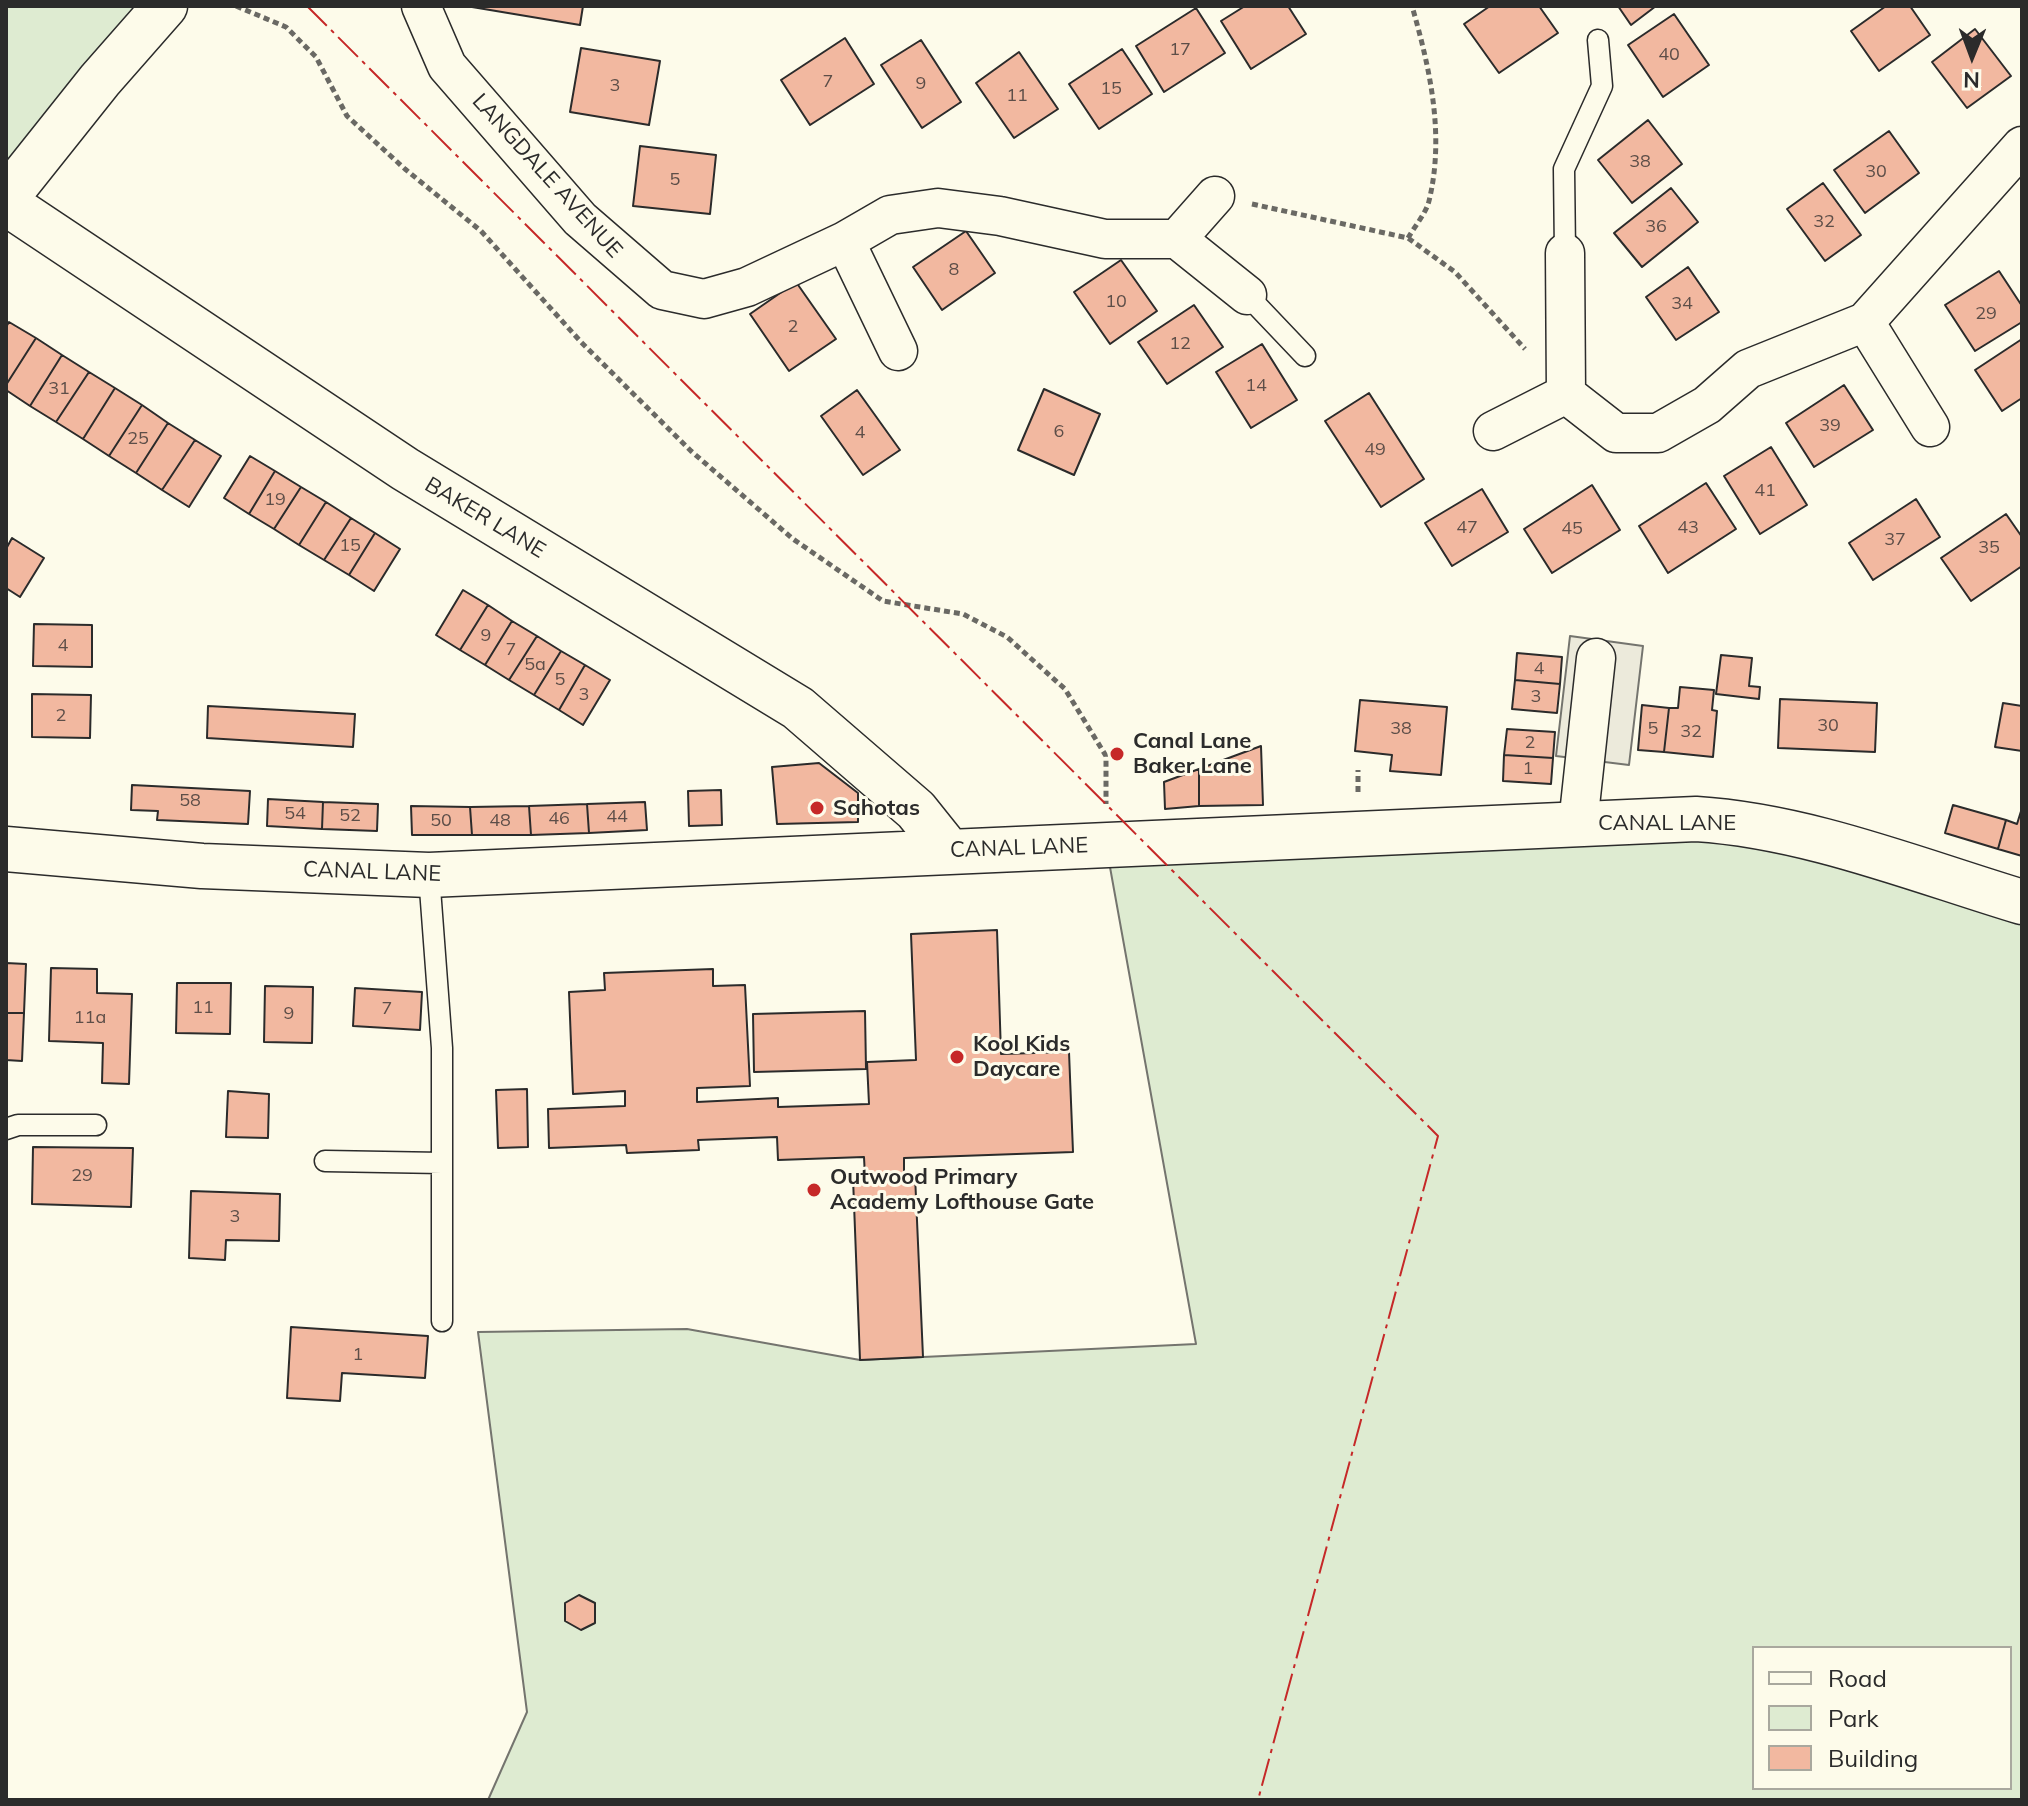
<!DOCTYPE html>
<html>
<head>
<meta charset="utf-8">
<style>
	body { margin:0 }
	#map { position:relative; width:2028px; height:1806px; overflow:hidden; background:#fdfbea; font-family:Mulish,sans-serif }
	canvas { display:block }
	.frame { position:absolute; inset:0; border:8px solid #2b2b2b; pointer-events:none }
	.legend { position:absolute; left:1752px; top:1646px; width:260px; height:144px; box-sizing:border-box; background:#fdfbea; border:2px solid #a9a89e; margin:0; padding:10px 14px; list-style:none; font-size:24px; color:#2b2b2b }
	.legend li { display:flex; align-items:center; gap:16px; height:40px }
	.legend b { width:40px; border:2px solid #a9a89e }
	.north { position:absolute; left:1932px; top:16px; width:80px; height:80px; -webkit-text-stroke:6px #fdfbea; paint-order:stroke; rotate:181deg; font-size:22px; font-weight:700; line-height:32px; text-align:center; color:#2b2b2b }
	.north::after { content:''; display:block; margin:auto; width:28px; height:36px; background:#2b2b2b; clip-path:polygon(50% 0,100% 100%,50% 72%,0 100%) }
</style>
</head>
<body>
<div id="map">
<canvas width="2028" height="1806"></canvas>
<div class="frame"></div>
<ul class="legend">
<li><b style="height:10px;background:#fdfbea"></b>Road</li>
<li><b style="height:22px;background:#deebd1"></b>Park</li>
<li><b style="height:22px;background:#f2b8a0"></b>Building</li>
</ul>
<div class="north">N</div>
</div>
<script>
const ctx = document.querySelector('canvas').getContext('2d');
ctx.lineJoin = 'round';
function fillPath(path, color) {
  ctx.fillStyle = color;
  ctx.fill(path, 'evenodd');
}
function trace(path, color, width, dash) {
  ctx.strokeStyle = color;
  ctx.lineWidth = width;
  ctx.lineCap = dash ? 'butt' : 'round';
  ctx.setLineDash(dash || []);
  ctx.stroke(path);
}
function drawText(font, color, halo, rows, align = 'center') {
  ctx.font = font + ' Mulish,sans-serif';
  ctx.lineWidth = 6;
  ctx.setLineDash([]);
  ctx.textBaseline = 'middle';
  ctx.strokeStyle = halo;
  ctx.fillStyle = color;
  for (const [text, x, y, turn = 0] of rows) {
    ctx.save();
    ctx.translate(x, y);
    ctx.rotate((+turn || 0) * Math.PI / 180);
    ctx.textAlign = isNaN(turn) ? turn : align;
    if (halo) ctx.strokeText(text, 0, 0);
    ctx.fillText(text, 0, 0);
    ctx.restore();
  }
}
const green = new Path2D(`
	M6,6H165L6,198Z
	M1696,819L2022,902V1800H488L527,1712L478,1332L687,1329L860,1360L1196,1344L1106,845ZM1754,1648H2010V1788H1754Z`);
fillPath(green, '#deebd1');
trace(green, '#74746e', 2);
const parking = new Path2D(`
	M1570,636L1643,646L1629,765L1556,756Z`);
fillPath(parking, '#eceadb');
trace(parking, '#74746e', 2);
const building = new Path2D(`
	M466,6H583L580,25Z
	M1245,6H1288L1306,34L1251,69L1221,21Z
	M1490,6H1539L1558,33L1499,73L1464,24Z
	M1618,6H1656L1631,25Z
	M1886,6H1910L1930,35L1879,71L1851,31Z
	M1196,8L1225,53L1164,92L1136,46Z
	M1674,14L1709,65L1663,97L1628,45Z
	M1975,29L2011,76L1967,108L1932,62Z
	M845,38L874,84L810,125L781,80Z
	M921,40L961,102L922,128L881,65Z
	M581,48L660,61L649,125L570,112Z
	M1122,49L1152,94L1099,129L1069,84Z
	M1019,52L1058,109L1014,138L976,83Z
	M1648,120L1682,164L1632,203L1598,160Z
	M1889,131L1919,173L1865,213L1834,170Z
	M640,146L716,155L710,214L633,206Z
	M1823,183L1861,235L1825,261L1787,209Z
	M1671,188L1698,222L1642,267L1614,233Z
	M966,231L995,273L942,310L913,267Z
	M1121,260L1157,311L1110,344L1074,292Z
	M1688,267L1719,312L1676,340L1646,297Z
	M1999,271L2022,306V322L1975,351L1945,305Z
	M796,282L836,339L789,371L750,314Z
	M1194,305L1223,347L1167,384L1138,342Z
	M9,322L36,338L6,385V327Z
	M36,338L62,355L30,406L6,390V385Z
	M2022,339V398L2002,411L1975,370Z
	M1262,344L1297,400L1251,428L1216,372Z
	M62,355L89,372L56,422L30,406Z
	M89,372L115,388L83,439L56,422Z
	M1844,385L1873,430L1814,467L1786,423Z
	M115,388L142,405L109,456L83,439Z
	M1044,389L1100,414L1074,475L1018,450Z
	M857,390L900,450L863,475L821,416Z
	M1369,393L1424,479L1381,507L1325,421Z
	M142,405L168,423L136,473L109,456Z
	M168,423L195,440L162,490L136,473Z
	M195,440L221,456L189,507L162,490Z
	M1771,447L1807,505L1760,534L1724,476Z
	M250,456L275,471L249,514L224,498Z
	M275,471L301,487L274,529L249,514Z
	M1706,483L1736,529L1668,573L1639,526Z
	M1592,485L1620,530L1552,573L1524,529Z
	M301,487L326,502L299,545L274,529Z
	M1482,489L1508,532L1452,566L1425,523Z
	M1916,499L1940,537L1873,580L1849,543Z
	M326,502L351,518L324,560L299,545Z
	M2006,514L2022,537V566L1971,601L1941,558Z
	M351,518L375,533L349,575L324,560Z
	M375,533L400,549L374,591L349,575Z
	M12,538L44,558L20,597L6,588V549Z
	M463,590L488,605L460,650L436,635Z
	M488,605L512,621L485,665L460,650Z
	M512,621L537,636L509,680L485,665Z
	M34,624L92,625V667L33,666Z
	M537,636L561,651L534,695L509,680Z
	M561,651L585,665L559,710L534,695Z
	M1517,653L1562,657L1560,684L1515,680Z
	M1721,655L1752,658L1749,686L1760,687L1759,699L1716,694Z
	M585,665L610,680L583,725L559,710Z
	M1515,680L1560,684L1557,713L1512,709Z
	M1680,687L1714,690L1712,710L1717,711L1713,757L1664,752L1669,708H1678Z
	M32,694L91,695L90,738L32,737Z
	M1780,699L1877,703L1875,752L1778,748Z
	M1360,700L1447,707L1441,775L1390,771L1392,755L1355,751Z
	M2003,703L2022,706V751L1995,747Z
	M1642,705L1669,708L1664,752L1638,750Z
	M208,706L355,714L353,747L207,738Z
	M1507,729L1555,732L1553,758L1504,755Z
	M1261,746L1263,805L1199,806V769Z
	M1504,755L1553,758L1551,784L1503,781Z
	M819,763L858,793V822L777,824L772,767Z
	M1199,769V806L1165,809L1164,782Z
	M132,785L250,791L248,824L157,820L158,811L131,810Z
	M721,790L722,825L689,826L688,791Z
	M268,799L323,802L322,829L267,826Z
	M323,802L378,804L377,831L322,829Z
	M645,802L647,830L589,833L587,804Z
	M587,804L589,833L531,835L529,806Z
	M1953,805L2006,820L1998,849L1945,833Z
	M411,806L470,807L472,835H412Z
	M529,806L531,835H472L470,807Z
	M2022,808V856L1998,849L2006,820L2017,824Z
	M997,930L1001,1054L1069,1052L1073,1152L904,1158V1176L915,1175L923,1357L860,1360L853,1178L865,1177L864,1157L778,1160L777,1137L698,1140L699,1150L627,1153L626,1145L549,1148L548,1109L625,1106V1091L573,1094L569,992L605,990L604,973L713,969V986L745,985L750,1086L697,1088V1102L778,1098V1107L869,1104L867,1062L916,1060L911,934Z
	M6,963L26,964L24,1013H6Z
	M51,968L97,969V993L132,994L129,1084L102,1083L103,1043L49,1041Z
	M177,983H231L230,1034L176,1033Z
	M265,986L313,987L312,1043L264,1042Z
	M355,988L422,992L420,1030L353,1026Z
	M865,1011L866,1069L754,1072L753,1014Z
	M6,1013H24L22,1061L6,1060Z
	M527,1089L528,1147L498,1148L496,1090Z
	M228,1091L269,1094L268,1138L226,1137Z
	M33,1147L133,1148L131,1207L32,1204Z
	M191,1191L280,1194L279,1241L226,1240L225,1260L189,1258Z
	M291,1327L428,1336L425,1378L342,1373L340,1401L287,1398Z
	M579,1595L595,1603V1623L581,1630L565,1621V1603Z`);
fillPath(building, '#f2b8a0');
trace(building, '#2b2b2b', 2);
const lane = new Path2D(`
	M1565,253L1564,169L1602,86L1598,40
	M1247,295L1305,356
	M429,875L442,1048V1321
	M6,1129L18,1125H96
	M325,1161L442,1163`);
const street = new Path2D(`
	M421,6L447,66L580,219L662,290L704,299L747,287L845,241L890,215L938,208L1000,216L1105,239H1177L1215,196
	M1177,239L1247,295
	M845,241L898,351
	M1565,253L1566,394
	M1865,322L1930,427
	M1493,431L1566,394L1616,433H1658L1707,405L1748,369L1865,322L2022,146
	M1578,824L1596,658`);
const secondary = new Path2D(`
	M6,198L100,80L165,6
	M6,203L405,469L798,708L916,810L948,850
	M6,849L202,866L429,875L1696,819C1807,826 1916,870 2022,902`);
trace(lane, '#2b2b2b', 23);
trace(street, '#2b2b2b', 41);
trace(secondary, '#2b2b2b', 47);
trace(new Path2D(`
	M236,6L286,27L316,57L347,116L405,169L481,231L581,342L691,451L793,539L883,601L963,614L1007,637L1065,689L1106,756V804
	M1252,204L1408,238L1455,272L1525,349
	M1408,238C1415,226 1426,213 1429,201C1445,135 1430,69 1412,6
	M1358,792V770`), '#6a6964', 5, [6, 4]);
trace(lane, '#fdfbea', 20);
trace(street, '#fdfbea', 38);
trace(secondary, '#fdfbea', 44);
trace(new Path2D(`
	M307,6L1438,1136L1258,1800`), '#c62828', 2, [28, 6, 4, 6]);
for (const [x, y, r, color] of [
	[1117,754,8,"#c62828"],
	[817,808,8,"#c62828"],
	[957,1057,8,"#c62828"],
	[814,1190,8,"#c62828"]
]) {
  const dot = new Path2D();
  dot.arc(x, y, r, 0, 2 * Math.PI);
  ctx.fillStyle = color;
  ctx.fill(dot);
  trace(dot, '#fdfbea', 3);
}
drawText('18px', '#5d4e48', null, [
	["17",1180,50],
	["40",1669,55],
	["7",828,82],
	["9",921,84],
	["3",615,86],
	["15",1111,89],
	["11",1017,96],
	["38",1640,162],
	["30",1876,172],
	["5",675,180],
	["32",1824,222],
	["36",1656,227],
	["8",954,270],
	["10",1116,302],
	["34",1682,304],
	["29",1986,314],
	["2",793,327],
	["12",1180,344],
	["14",1256,386],
	["31",59,389],
	["39",1830,426],
	["6",1059,432],
	["4",860,433],
	["25",138,439],
	["49",1375,450],
	["41",1765,491],
	["19",275,500],
	["47",1467,528],
	["43",1688,528],
	["45",1572,529],
	["37",1895,540],
	["15",350,546],
	["35",1989,548],
	["9",486,636],
	["4",63,646],
	["7",511,650],
	["5a",535,665],
	["4",1539,669],
	["5",560,680],
	["3",584,695],
	["3",1536,697],
	["2",61,716],
	["30",1828,726],
	["38",1401,729],
	["5",1653,729],
	["32",1691,732],
	["2",1530,743],
	["1",1528,769],
	["58",190,801],
	["54",295,814],
	["52",350,816],
	["44",617,817],
	["46",559,819],
	["50",441,821],
	["48",500,821],
	["11",203,1008],
	["7",387,1009],
	["9",289,1014],
	["11a",90,1018],
	["29",82,1176],
	["3",235,1217],
	["1",358,1355]
]);
drawText('22px', '#2b2b2b', '#fdfbea', [
	["LANGDALE AVENUE",547,176,48],
	["BAKER LANE",485,518,31],
	["CANAL LANE",1667,823],
	["CANAL LANE",1019,848,-2],
	["CANAL LANE",372,872,2]
]);
drawText('bold 22px', '#2b2b2b', '#fdfbea', [
	["Canal Lane",1133,741],
	["Baker Lane",1133,766],
	["Sahotas",833,808],
	["Kool Kids",973,1044],
	["Daycare",973,1069],
	["Outwood Primary",830,1177],
	["Academy Lofthouse Gate",830,1202]
], 'left');
</script>
</body>
</html>
